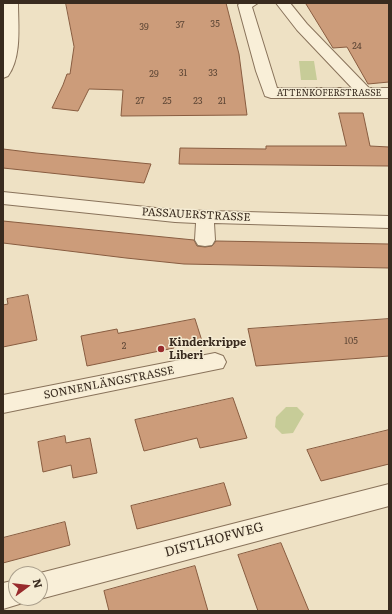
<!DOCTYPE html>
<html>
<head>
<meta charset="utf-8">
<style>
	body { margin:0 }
	#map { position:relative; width:392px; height:614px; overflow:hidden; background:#eee1c4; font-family:Literata,serif }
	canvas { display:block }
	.frame { position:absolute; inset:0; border:4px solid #392b1f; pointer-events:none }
	.north { position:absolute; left:8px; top:566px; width:40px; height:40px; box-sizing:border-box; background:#f5ecd4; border:1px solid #aa9f8c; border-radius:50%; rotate:75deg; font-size:11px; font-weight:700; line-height:16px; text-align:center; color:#392b1f }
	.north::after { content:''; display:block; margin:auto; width:14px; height:18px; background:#982b2c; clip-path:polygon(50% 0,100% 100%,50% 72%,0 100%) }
</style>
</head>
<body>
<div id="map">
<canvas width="392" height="614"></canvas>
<div class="frame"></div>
<div class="north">N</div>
</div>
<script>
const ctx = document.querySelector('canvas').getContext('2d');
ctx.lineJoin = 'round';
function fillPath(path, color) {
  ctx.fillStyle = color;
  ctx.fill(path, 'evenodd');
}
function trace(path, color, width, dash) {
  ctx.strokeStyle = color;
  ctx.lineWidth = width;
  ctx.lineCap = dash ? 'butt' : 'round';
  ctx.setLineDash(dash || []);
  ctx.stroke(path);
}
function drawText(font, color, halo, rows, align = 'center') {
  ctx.font = font + ' Literata,serif';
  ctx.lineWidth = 3;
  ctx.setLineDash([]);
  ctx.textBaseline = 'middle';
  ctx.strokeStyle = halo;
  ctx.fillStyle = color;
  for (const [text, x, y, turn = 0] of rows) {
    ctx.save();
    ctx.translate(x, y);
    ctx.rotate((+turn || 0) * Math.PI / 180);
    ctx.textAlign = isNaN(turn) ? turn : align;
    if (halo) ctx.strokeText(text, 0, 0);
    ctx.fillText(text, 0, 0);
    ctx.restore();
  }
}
fillPath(new Path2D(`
	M299,61H314L317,80H301Z
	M286,407H297L304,414L293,433L282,434L275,427L276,417Z`), '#c7cc98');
const building = new Path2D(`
	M66,3H226L239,54L247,115L121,116L123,90L89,89L78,111L52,108L63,85L67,74H70L74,47Z
	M321,3H389V82L368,84L347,47L333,48L306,4Z
	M339,113H363L370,146L389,147V166L179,164L180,148L266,149V146H346Z
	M3,149L36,153L151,164L144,183L3,168Z
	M3,221L194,240L197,246L205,247L212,246L216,241L389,244V268L184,264L126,258L3,243Z
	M28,295L37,340L3,347V305L8,304L7,299Z
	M195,319L202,341L173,346L174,348L87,366L81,336L117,329L118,333Z
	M389,319V356L256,366L248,329Z
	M233,398L247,438L200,448L197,438L144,451L135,420Z
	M389,430V464L321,481L307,450Z
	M65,436L66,443L90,438L97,473L73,478L71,465L43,472L38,442Z
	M224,483L231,505L137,529L131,506Z
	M65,522L70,545L3,563V538Z
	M281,543L309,611H258L238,555Z
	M195,566L208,611H109L104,591Z`);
fillPath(building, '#cc9c7a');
trace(building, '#885c40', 1);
const minor = new Path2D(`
	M4,3H18C18,25 22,57 8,76L3,78Z
	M240,3H258L252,7L277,88H352L297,30L276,3H290L307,24L369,88H389V98H271L265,96L256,71L238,5Z
	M3,192L175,210L389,216V228L214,223L215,240L212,245L205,246L198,245L195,240L196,223L175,222L3,204Z
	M215,353L223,356L226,362L223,368L3,413V395Z
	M389,484V506L40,599L37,598H40V574H37L40,573Z
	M16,580V598H28L26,602L3,609V583Z`);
trace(minor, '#89735b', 2);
fillPath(minor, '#f9efd8');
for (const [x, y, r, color] of [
	[161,349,4,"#982b2c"]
]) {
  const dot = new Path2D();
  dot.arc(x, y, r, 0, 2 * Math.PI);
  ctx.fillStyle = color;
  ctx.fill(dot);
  trace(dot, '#f5ecd4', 1.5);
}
drawText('9px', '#5e4736', null, [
	["35",215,24],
	["37",180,25],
	["39",144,27],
	["24",357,46],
	["31",183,73],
	["33",213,73],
	["29",154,74],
	["27",140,101],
	["25",167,101],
	["23",198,101],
	["21",222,101],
	["105",351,341],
	["2",124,346]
]);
drawText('9px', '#392b1f', '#f5ecd4', [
	["ATTENKOFERSTRASSE",329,93]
]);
drawText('11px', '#392b1f', '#f5ecd4', [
	["PASSAUERSTRASSE",196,215,3],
	["SONNENLÄNGSTRASSE",109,383,-11]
]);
drawText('bold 11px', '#392b1f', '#f5ecd4', [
	["Kinderkrippe",169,343],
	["Liberi",169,356]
], 'left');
drawText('13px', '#392b1f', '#f5ecd4', [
	["DISTLHOFWEG",214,540,-15]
]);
</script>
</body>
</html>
